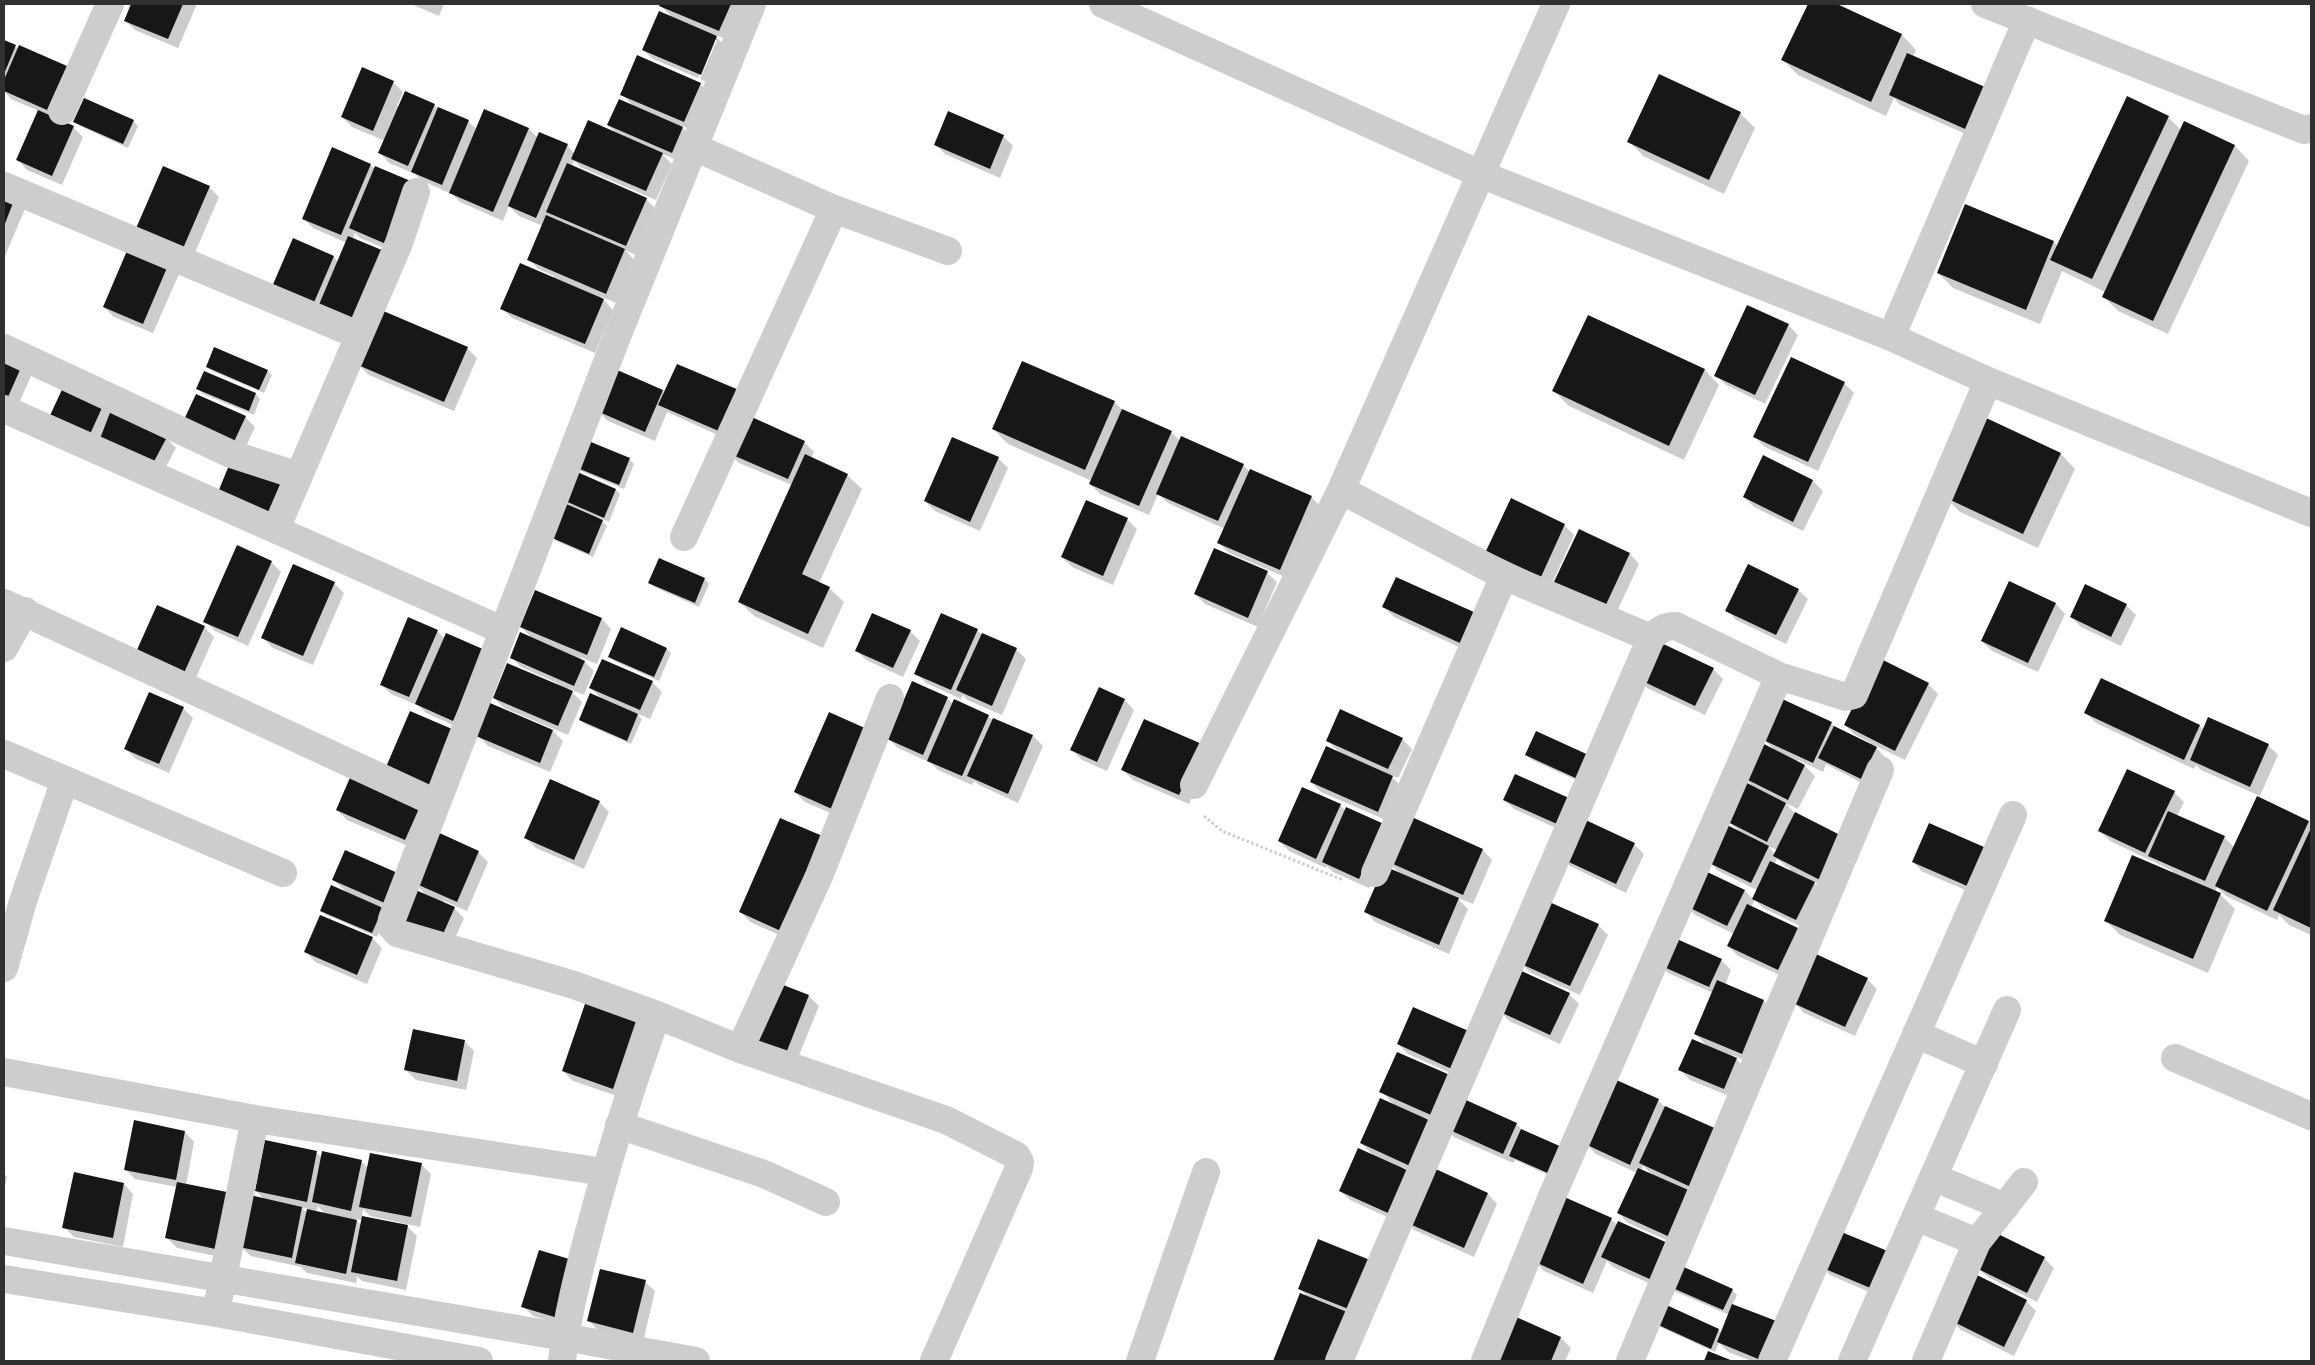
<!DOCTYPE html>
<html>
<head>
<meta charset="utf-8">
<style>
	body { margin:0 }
	#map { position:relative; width:2315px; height:1365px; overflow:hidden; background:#fff; font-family:Barlow,sans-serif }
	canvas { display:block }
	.frame { position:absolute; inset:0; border:5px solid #303030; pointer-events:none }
</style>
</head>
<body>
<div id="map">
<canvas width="2315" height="1365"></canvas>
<div class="frame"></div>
</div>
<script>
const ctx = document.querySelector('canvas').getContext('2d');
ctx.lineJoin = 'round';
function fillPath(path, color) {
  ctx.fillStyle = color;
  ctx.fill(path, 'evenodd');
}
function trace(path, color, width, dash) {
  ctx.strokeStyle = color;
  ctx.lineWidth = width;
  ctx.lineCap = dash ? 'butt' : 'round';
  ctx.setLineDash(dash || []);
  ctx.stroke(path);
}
fillPath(new Path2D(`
	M132,4H197L178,48L135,30L125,20Z
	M411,4H444L439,16Z
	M662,4H745L729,40L713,34L726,47L711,84L700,79L717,40H714L698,78L653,59L643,50L674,19L661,6Z
	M1809,4H1834L1902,35L1916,50L1913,57L1984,142L1900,105L1894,98L1886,116L1798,75L1783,60Z
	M4,41L19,49L66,67L76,77L57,120L73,127L83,137L62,185L27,170L18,160L39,111L11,99L4,91Z
	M393,82L403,92L397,106L399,107L434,105L438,108L468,121L477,130L529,129L538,138L567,145L574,153L618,135L608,125L634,107L622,94L700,84L710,94L694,131L680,125L692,138L682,162L662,154L672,164L656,200L582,168L574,161L572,167L646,199L656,209L636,255L625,250L634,260L616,303L600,296L613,310L595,353L512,318L502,308L553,278L554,276L538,269L529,259L543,226L519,216L509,206L503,221L460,202L452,194L422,181L415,174L389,163L380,153L385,141L352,127L342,117Z
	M1740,113L1755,128L1724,194L1643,156L1629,141Z
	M2168,117L2181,130L2185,122L2235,146L2249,161L2168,334L2118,311L2103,296L2105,292L2062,271L2040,324L1953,288L1938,273L2054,242L2058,246Z
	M133,121L138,126L128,148L80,126L75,122Z
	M1003,136L1013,146L1000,178L945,154L935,144Z
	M370,165L375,169L396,253L360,238L355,233L353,239L369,334L283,299L294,240L334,257L338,262L347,243L313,228L303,218Z
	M209,187L219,197L191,262L145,243Z
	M4,195L25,209L4,258Z
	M130,247L179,274L153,333L114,317L104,307Z
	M1748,306L1788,325L1798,335L1765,404L1726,385L1716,375Z
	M1589,316L1705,370L1719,385L1684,460L1569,406L1554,391Z
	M467,348L477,358L454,411L369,375L359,365Z
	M4,356L32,374L14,414L4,409Z
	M207,367L267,371L272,375L264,393L212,371Z
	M205,373L256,394L260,399L254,415L203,394L198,389Z
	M67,383L166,438L176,448L160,478L96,452Z
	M1844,383L1854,393L1818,471L1765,447L1755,437Z
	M662,391L665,394L738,391L731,441L667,412L655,441L608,421L598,411Z
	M197,396L245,417L255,427L242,455Z
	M1114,402L1124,411L1171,432L1180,441L1243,465L1250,472L1311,497L1321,507L1290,579L1229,553L1219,543L1225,529L1168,503L1158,494L1149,515L1100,494L1090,484L1092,481L1008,444L993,429Z
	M1982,418L2061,454L2075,469L2038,548L1960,512L1945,497Z
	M587,441L630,460L634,464L624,489L581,471L576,466Z
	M804,442L814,452L811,458L847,475L862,489L819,583L829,588L844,602L823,648L754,616L739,601L792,485L739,463L729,453Z
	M1764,457L1813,481L1823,491L1803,531L1754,507L1744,497Z
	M998,458L1008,468L980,531L935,511L925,501Z
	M616,490L620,494L609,522L598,517L607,526L593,557L556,541L552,536L572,508L564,500Z
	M1127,519L1137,529L1113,585L1072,567L1062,557Z
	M1564,525L1574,535L1551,586L1497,561L1487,551Z
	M1580,530L1630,554L1639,564L1613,620L1563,596Z
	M660,559L705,579L709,584L699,607L654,587L649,583Z
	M271,562L281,572L248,646L215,631L205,621Z
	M1267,573L1277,582L1258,627L1205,604L1195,594Z
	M1397,579L1472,653L1394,617L1384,607Z
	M334,583L344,593L313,665L273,648L263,638Z
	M2010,583L2056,604L2065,614L2038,672L1992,651L1982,641Z
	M1798,590L1808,599L1786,644L1736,620L1727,610Z
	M535,592L602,619L611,629L597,664L580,657L594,671L584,695L568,688L582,702L568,735L504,708L494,698L556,685L557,683L521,667L511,657L533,639L521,627Z
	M2126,605L2136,615L2121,646L2081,627L2071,617Z
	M204,627L214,637L190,691L144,671Z
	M977,630L982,635L1016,649L1026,659L1002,715L967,700L963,695L961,699L926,683L916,673Z
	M437,631L445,639L464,730L426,713L419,706L391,694L381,684Z
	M910,631L920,641L903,677L866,660L856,650Z
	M667,649L671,653L659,681L614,661L609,656Z
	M1713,669L1723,679L1705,715L1647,688L1637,678Z
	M652,682L662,692L650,719L636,713L642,719L631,744L585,724L580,720L603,700L591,688Z
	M1928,684L1938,694L1905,760L1872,744L1886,758L1871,788L1826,764L1823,772L1798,760L1797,762L1805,766L1815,776L1798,809L1785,803L1796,814L1830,889L1812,881L1824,893L1806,929L1763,908L1755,900L1751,907L1797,929L1807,939L1788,979L1738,956L1728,946L1734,934L1695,915L1685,905L1745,891L1753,899L1757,890L1718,871L1709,861L1740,832L1729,822L1753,787L1742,776L1774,750L1763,738L1831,723L1836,728L1870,745L1871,743L1855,735L1845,725ZM1768,846L1777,850L1775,854ZM1777,859L1790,869L1789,871L1774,864Z
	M947,698L953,704L988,716L993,721L1033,736L1043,746L1018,803L979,785L974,781L972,785L938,770L931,763L898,748L888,738Z
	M1125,700L1134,710L1107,771L1082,760L1072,750Z
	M491,705L553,731L563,741L550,772L488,746L478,736Z
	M183,708L193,718L169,773L136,759L126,749Z
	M2086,713L2200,726L2204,730L2268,745L2278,755L2260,796L2201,770L2196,765L2194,769L2096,723Z
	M866,730L842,818L805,802L795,792Z
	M1536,733L1587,785L1532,760L1527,755Z
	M1402,739L1412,749L1398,778L1390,775L1402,787L1388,821L1321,792L1311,782L1341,754L1327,740Z
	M1211,755L1189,804L1133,780L1123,770Z
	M1516,776L1567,833L1514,809L1504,800Z
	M2174,792L2184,802L2177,816L2224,837L2234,847L2309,822L2311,824V935L2289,925L2279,915L2277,920L2226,896L2217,887L2215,892L2220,894L2235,909L2208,973L2120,935L2105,920L2173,871L2110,841L2100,831Z
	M599,802L609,812L584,869L536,848L526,838Z
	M421,805L415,849L347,820L337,810Z
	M1340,805L1346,811L1393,835L1369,888L1333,872L1327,866L1326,868L1289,851L1279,841Z
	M781,819L793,941L750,922L741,912Z
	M1929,825L1984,898L1923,872L1913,862Z
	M1634,844L1644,854L1626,893L1570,866L1560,856Z
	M1483,850L1492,860L1473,904L1456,897L1468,909L1449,954L1375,922L1366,912L1399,873L1386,860Z
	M345,852L397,913L380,906L387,913L377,937L327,915L322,910L346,892L334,880Z
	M478,852L488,862L467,911L444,901L443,903L454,908L464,918L449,952L427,896L413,882Z
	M1598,925L1608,935L1580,995L1531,973L1521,963Z
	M372,938L382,948L367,984L315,962L306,952Z
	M1721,960L1731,970L1725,985L1764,1001L1774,1011L1752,1063L1732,1055L1746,1069L1734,1098L1690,1080L1680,1070L1708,1047L1695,1034L1713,993L1668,973L1659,963Z
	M1867,979L1877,989L1855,1036L1804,1013L1795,1003Z
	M779,984L809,996L819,1006L793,1070L763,1058Z
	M1569,994L1579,1004L1560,1044L1509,1021L1500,1011Z
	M636,1019L646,1029L623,1098L573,1081L563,1071Z
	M1470,1033L1464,1079L1408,1054L1398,1044Z
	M464,1041L474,1051L466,1090L416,1080L406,1070Z
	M1398,1053L1441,1124L1426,1118L1440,1132L1420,1175L1402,1167L1416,1181L1398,1222L1350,1200L1340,1191L1375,1157L1361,1143L1394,1105L1381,1091Z
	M1457,1097L1517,1124L1564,1182L1515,1160L1513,1163L1454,1137L1444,1127Z
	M1658,1100L1665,1107L1718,1131L1682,1247L1628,1223L1618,1213L1637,1173L1596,1154L1586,1144ZM1643,1166L1654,1176L1641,1171Z
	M185,1132L194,1142L186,1185L230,1259L177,1248L167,1238L177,1187L135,1179L125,1169Z
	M317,1153L322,1158L361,1161L368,1168L422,1165L431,1174L420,1227L370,1216L363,1209L362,1217L407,1226L417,1236L406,1290L362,1281L357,1276L356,1283L307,1273L301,1267L251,1256L241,1247L265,1200L256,1191ZM318,1206L325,1214L316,1212ZM302,1208L308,1209L307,1213ZM355,1219L363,1220L362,1226Z
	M4,1173L7,1177L4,1190Z
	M124,1184L133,1194L123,1247L74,1237L64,1227Z
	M1488,1194L1497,1204L1474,1257L1414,1230L1404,1220Z
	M1611,1219L1617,1225L1664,1290L1613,1267L1607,1261L1593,1293L1544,1271L1534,1261Z
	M1834,1230L1890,1301L1830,1275L1820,1265Z
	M1319,1241L1352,1316L1347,1361H1274L1300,1295L1309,1298L1300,1289Z
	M2044,1258L2054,1268L2037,1302L1988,1277L1978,1268Z
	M575,1262L568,1327L533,1316L523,1306Z
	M645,1282L655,1291L643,1342L599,1331L589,1321Z
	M1669,1286L1732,1290L1737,1295L1732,1305L1777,1361H1752L1728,1352L1719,1343L1715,1352L1660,1327L1655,1323L1718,1330L1722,1333L1729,1315L1674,1291Z
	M2026,1301L2036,1311L2014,1356L1961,1330L1951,1320Z
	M1515,1317L1561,1338L1571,1348L1565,1361H1497Z`), '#0003');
fillPath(new Path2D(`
	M131,4H183L168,39L124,21Z
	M660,4H731L719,31L659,6Z
	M1808,4H1837L1902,34L1871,102L1781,60Z
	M659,11L717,36L701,75L642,50Z
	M4,40L16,45L4,74Z
	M19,45L67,66L47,110L4,91V80Z
	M1907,53L1992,90L1974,133L1889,95Z
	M637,55L701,83L684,122L620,95Z
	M362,67L394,81L373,131L341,117Z
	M1659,74L1741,112L1709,180L1627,142Z
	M405,91L435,104L408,166L378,153Z
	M2127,96L2169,116L2092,279L2050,260Z
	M84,98L134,120L123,144L73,122Z
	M619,99L683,127L672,153L607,125Z
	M438,107L469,120L442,185L411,172Z
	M484,109L529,128L493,212L449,193Z
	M38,110L74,126L52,176L16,160Z
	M948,111L1004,135L990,169L934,145Z
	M588,120L663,153L646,191L571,159Z
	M2184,121L2235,145L2153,321L2102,297Z
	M539,132L568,144L536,218L508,206Z
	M332,147L371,164L341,235L302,219Z
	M567,163L647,198L626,246L546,212Z
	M163,166L210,186L181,253L134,233Z
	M375,166L413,182L386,244L349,228Z
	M4,193L15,198L4,226Z
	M1965,204L2054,241L2026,310L1937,273Z
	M546,215L625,249L606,294L527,260Z
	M348,236L389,253L359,325L318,307Z
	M293,238L334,256L312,307L271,289Z
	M129,246L169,263L143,324L103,307Z
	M520,263L604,299L585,344L500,309Z
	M1747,305L1789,324L1755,395L1714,376Z
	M381,310L468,347L444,402L358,365Z
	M1588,315L1705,369L1669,446L1552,391Z
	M214,347L268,370L259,390L206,367Z
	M4,355L23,363L4,406Z
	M1791,357L1845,382L1808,462L1753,437Z
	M1022,361L1115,401L1085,470L992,429Z
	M677,364L739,390L721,432L658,405Z
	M615,369L663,390L645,432L597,411Z
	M204,371L256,393L249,411L196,389Z
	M66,381L106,399L86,443L46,424Z
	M196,394L246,416L232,446L182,424Z
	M1122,409L1172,431L1139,506L1089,484Z
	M111,410L167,437L150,469L98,444Z
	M745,414L805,441L788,479L728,453Z
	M1982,416L2061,453L2023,534L1944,497Z
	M1181,436L1244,464L1218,521L1156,494Z
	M952,437L999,457L970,522L924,501Z
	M586,440L630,458L619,485L575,467Z
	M805,454L848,474L802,574L830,587L808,634L738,602Z
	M1763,455L1813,480L1793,522L1743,497Z
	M232,458L286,482L269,519L216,497Z
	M1250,469L1312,496L1280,570L1217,543Z
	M575,471L616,489L604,518L563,500Z
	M1511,498L1565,524L1541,577L1486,551Z
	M1086,500L1128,518L1103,576L1061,557Z
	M564,503L603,520L589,554L550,537Z
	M1579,529L1630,553L1603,611L1552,586Z
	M237,545L272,561L238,637L203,622Z
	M1214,548L1268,571L1248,618L1194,594Z
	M659,558L705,578L695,603L648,583Z
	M293,564L335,582L303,656L261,638Z
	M1748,564L1799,589L1776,635L1725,611Z
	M1396,577L1476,613L1462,644L1382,607Z
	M2009,581L2056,603L2028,663L1981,641Z
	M2085,584L2127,604L2111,637L2070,617Z
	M535,590L602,618L587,655L520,627Z
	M157,605L205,626L180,682L132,661Z
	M872,613L911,630L893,668L855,651Z
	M941,613L978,629L951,690L914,674Z
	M408,617L438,630L409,697L380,685Z
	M621,627L667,648L654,677L608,657Z
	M520,632L585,661L574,686L510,658Z
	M446,633L485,650L453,721L415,704Z
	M982,633L1017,648L992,706L956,690Z
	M1655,640L1714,668L1695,706L1636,678Z
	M1877,657L1929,683L1895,751L1844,725Z
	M602,659L653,681L640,710L589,688Z
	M507,663L573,691L558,726L493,698Z
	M2101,678L2200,725L2184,760L2084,713Z
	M912,681L948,697L923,755L887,739Z
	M1099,687L1125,699L1097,762L1070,750Z
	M149,692L184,707L159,764L124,749Z
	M590,693L638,714L627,741L579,720Z
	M1780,698L1832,722L1813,763L1761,739Z
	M954,699L989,715L962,776L927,761Z
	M490,703L553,730L540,763L476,736Z
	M1340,709L1403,738L1388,769L1326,741Z
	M410,711L459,732L431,795L383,774Z
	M829,712L867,729L832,809L794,792Z
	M2208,717L2269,744L2250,787L2190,760Z
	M993,718L1033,735L1008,794L967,776Z
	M1144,719L1202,744L1179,795L1121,770Z
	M1834,726L1877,747L1861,779L1818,758Z
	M1536,731L1593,757L1582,781L1525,755Z
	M1758,741L1805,765L1788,800L1740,776Z
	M1326,746L1393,776L1378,812L1310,782Z
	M2127,769L2175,791L2145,853L2098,831Z
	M352,773L421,804L405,840L336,810Z
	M1515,774L1569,798L1557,824L1503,800Z
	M550,779L600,801L574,860L524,838Z
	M1747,783L1786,803L1767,842L1728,822Z
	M1302,787L1341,804L1316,859L1278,841Z
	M2257,796L2309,821L2267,911L2215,886Z
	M1346,807L1384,824L1359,879L1322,862Z
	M2168,811L2225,836L2205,881L2148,856Z
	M1795,812L1842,836L1820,880L1773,856Z
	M1405,814L1483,849L1463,895L1384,860Z
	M1577,816L1635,843L1616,884L1558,857Z
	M780,818L825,837L783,932L739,912Z
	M1929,823L1991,850L1974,889L1912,862Z
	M1725,824L1769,846L1751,883L1707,862Z
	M2311,828V928L2273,910Z
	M435,831L479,851L457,902L412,882Z
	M345,850L400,874L387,904L332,880Z
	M2132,855L2221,893L2193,959L2104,921Z
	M1770,861L1815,882L1796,920L1752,899Z
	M1384,866L1459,898L1439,945L1364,912Z
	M1701,869L1745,890L1727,926L1684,905Z
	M331,885L383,908L372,933L320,911Z
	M411,888L455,907L439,943L395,924Z
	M1547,901L1599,924L1570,986L1519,963Z
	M1747,904L1798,928L1778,970L1727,946Z
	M320,915L373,937L357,975L304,952Z
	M1670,936L1722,959L1709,987L1657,964Z
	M1816,954L1868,978L1845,1027L1793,1003Z
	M1517,969L1570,993L1550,1035L1498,1011Z
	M1717,980L1764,1000L1742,1054L1694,1034Z
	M778,983L809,995L783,1061L751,1049Z
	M586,1001L637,1018L613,1089L562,1071Z
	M1413,1007L1471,1032L1454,1070L1397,1044Z
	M413,1029L465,1040L457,1081L404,1070Z
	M1692,1039L1737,1058L1724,1089L1678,1070Z
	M1397,1052L1450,1075L1431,1115L1379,1092Z
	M1614,1079L1659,1099L1630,1165L1585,1144Z
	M1457,1096L1517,1123L1503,1154L1443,1127Z
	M1380,1098L1431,1121L1410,1166L1360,1143Z
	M1665,1106L1719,1130L1693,1188L1639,1163Z
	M134,1120L185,1131L176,1180L124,1170Z
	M1521,1129L1571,1151L1559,1178L1509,1156Z
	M265,1140L317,1151L307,1202L255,1191Z
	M1358,1148L1407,1170L1388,1213L1339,1191Z
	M322,1151L362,1160L351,1211L312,1202Z
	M370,1153L422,1163L411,1217L359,1207Z
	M1427,1165L1488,1193L1464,1248L1403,1221Z
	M1638,1168L1693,1192L1672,1238L1617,1213Z
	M74,1172L124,1183L113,1238L62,1228Z
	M177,1182L232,1193L220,1250L165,1238Z
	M250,1195L302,1207L292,1258L239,1247Z
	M1562,1196L1612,1218L1583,1284L1533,1261Z
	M307,1209L357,1220L346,1274L295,1263Z
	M362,1216L408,1225L397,1281L351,1272Z
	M1618,1221L1670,1244L1654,1281L1601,1257Z
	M1834,1229L1895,1254L1880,1292L1818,1266Z
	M1994,1232L2045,1257L2027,1293L1976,1268Z
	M1318,1239L1370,1260L1351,1310L1298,1289Z
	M539,1250L576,1261L558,1318L521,1307Z
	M1677,1264L1733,1289L1723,1310L1668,1286Z
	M600,1269L646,1280L633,1333L587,1321Z
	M1973,1273L2027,1300L2004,1347L1950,1320Z
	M1300,1293L1352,1314L1334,1361H1273Z
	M1662,1303L1719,1329L1711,1349L1654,1323Z
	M1732,1304L1779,1322L1763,1361L1717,1342Z
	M1514,1316L1561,1337L1551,1361H1497Z
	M1708,1351L1733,1361H1704Z`), '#171717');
trace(new Path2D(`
	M1204,816L1222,831L1343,880`), '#cdcdcd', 3, [2.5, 2.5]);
trace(new Path2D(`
	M752,4L618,334L392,919L391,926L397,933L574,985L657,1015L740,1049L946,1120L1017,1156L1020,1162L1019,1168L934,1361
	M1103,4L1480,174L1891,337L1988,381L2311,513
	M1985,4L2304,130L2311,128
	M62,111L110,4
	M694,147L834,209L948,251
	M4,186L358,335
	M1891,337L2027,20
	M4,348L231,454L299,476
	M4,409L502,630
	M1341,490L1504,576L1651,638
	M276,529L399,243L416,192
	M684,537L834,209
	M4,603L436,803
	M4,648L25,611
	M4,754L283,873
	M1194,785L1341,490L1556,4
	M1375,873L1504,576
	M4,968L23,901L65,780
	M1916,1034L1984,1064
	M740,1049L819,876L890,698
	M2175,1058L2311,1116
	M4,1072L255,1119L604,1172
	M619,1125L764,1174L826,1202
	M1933,1177L2005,1207
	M1916,1217L1977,1242
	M4,1241L564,1337L696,1361
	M4,1279L216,1313L479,1361
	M219,1297L255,1119
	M562,1361C567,1314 580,1267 592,1221C611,1151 632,1083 657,1015
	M1140,1361L1206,1172
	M1339,1361L1651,638C1659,630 1664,626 1676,626L1779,676L1846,697L1854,695L1988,381
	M1485,1361L1553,1194L1779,676
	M1630,1361L1880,770
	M1772,1361L2013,815
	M1852,1361L2007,1010
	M1926,1361L1977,1242L2024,1182`), '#cdcdcd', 28);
</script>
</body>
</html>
